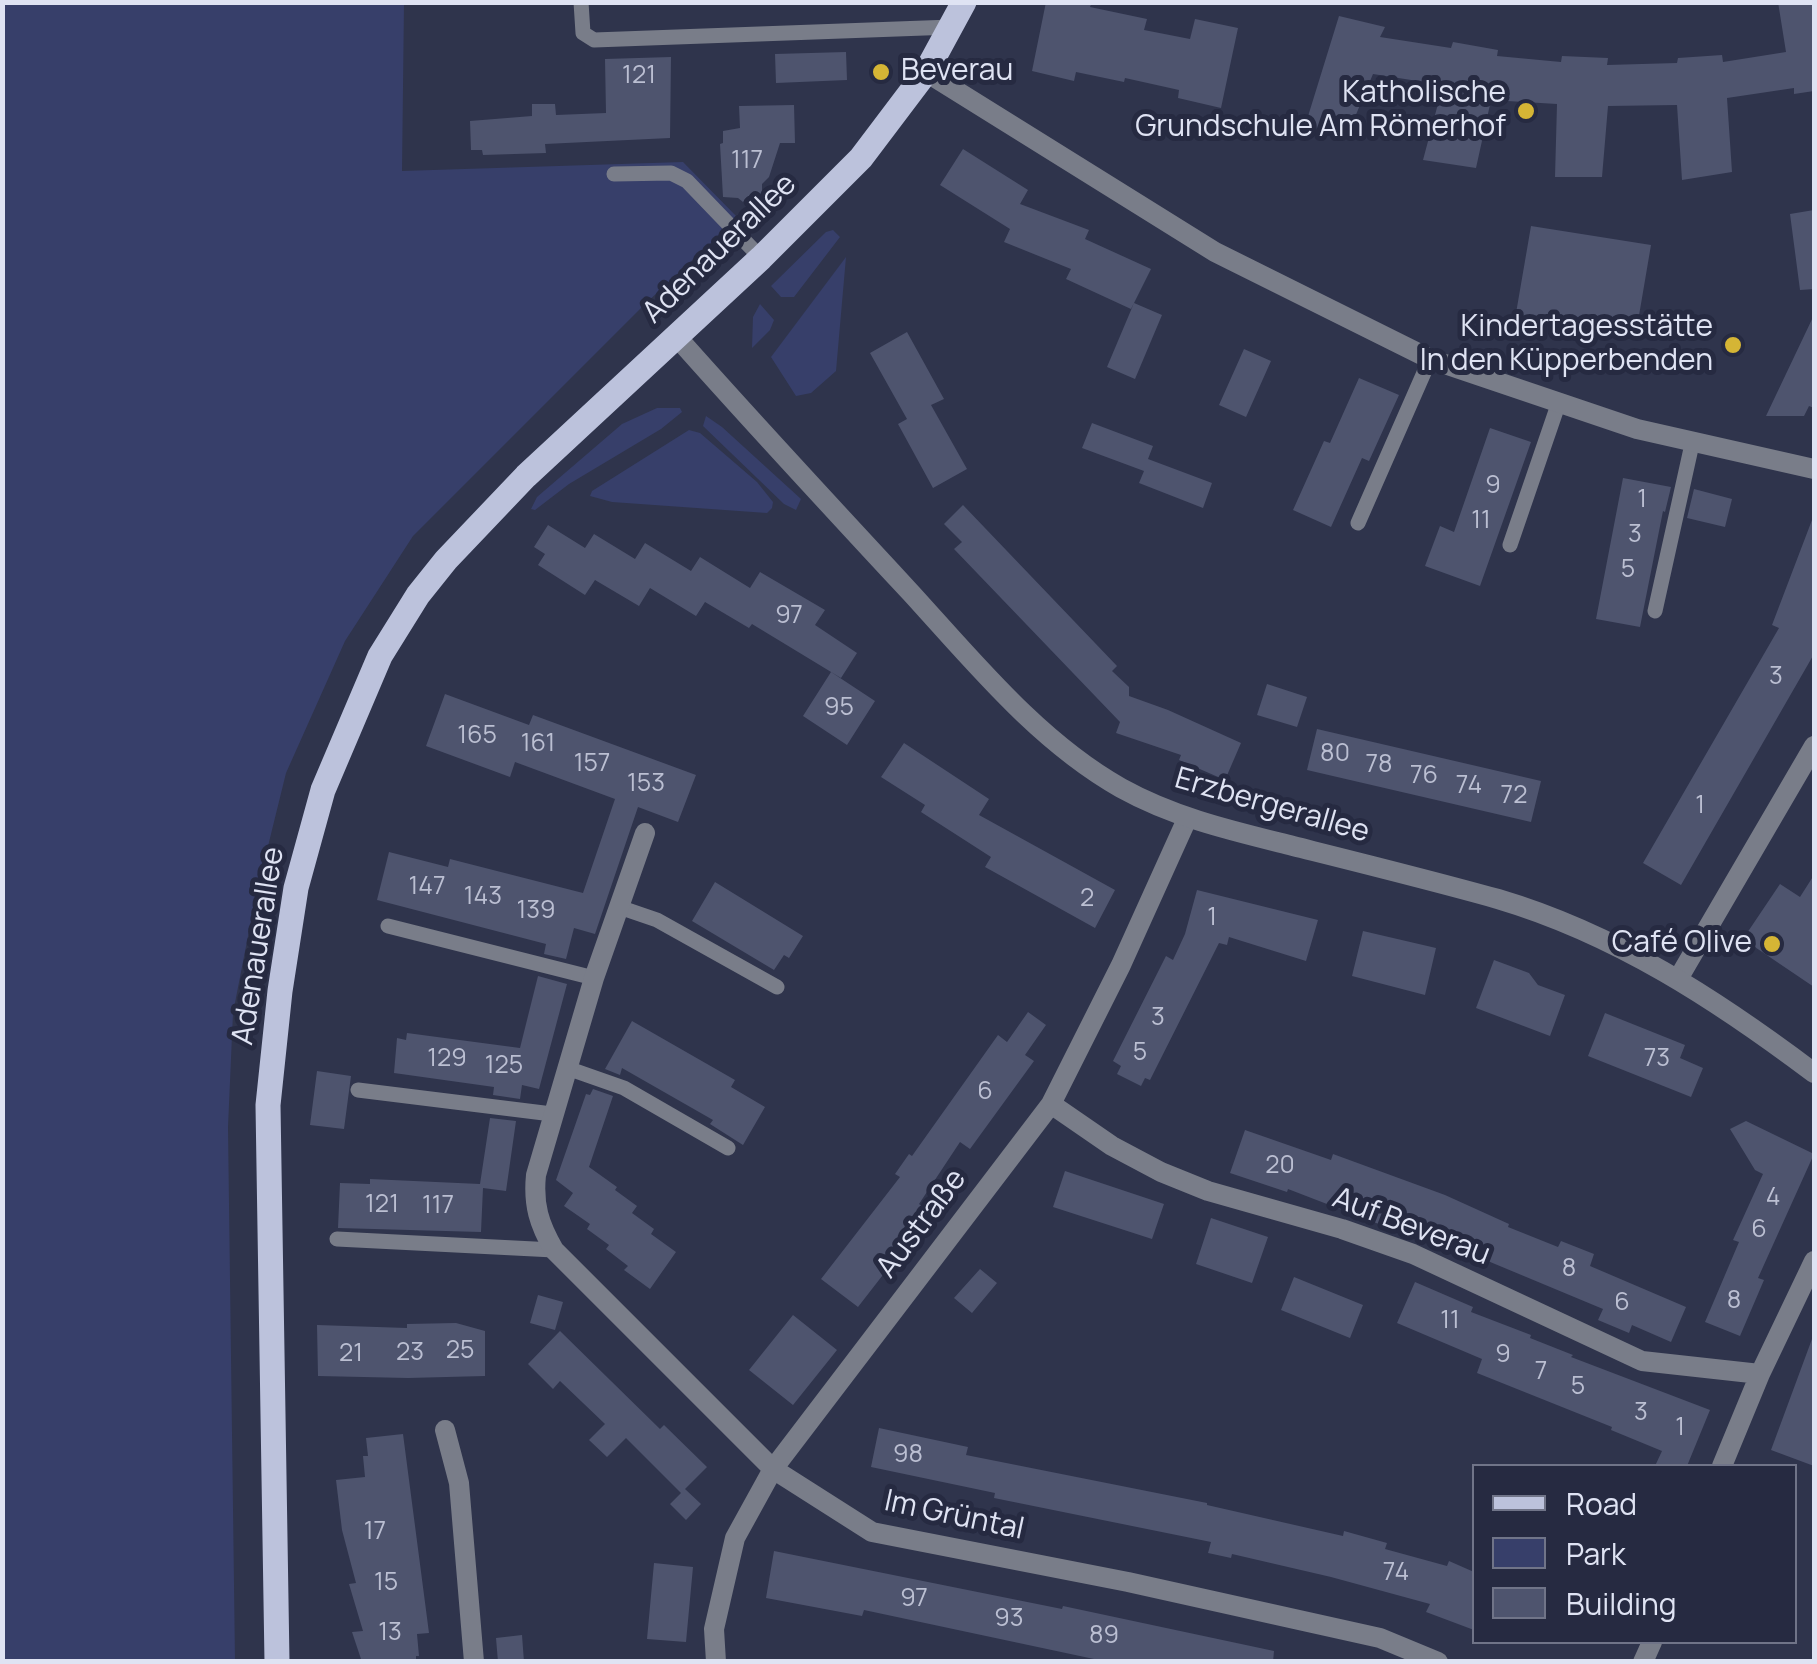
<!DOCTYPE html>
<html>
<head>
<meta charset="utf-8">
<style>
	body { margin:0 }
	#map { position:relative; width:1817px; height:1664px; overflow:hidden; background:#2f344c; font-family:Manrope,sans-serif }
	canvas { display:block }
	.frame { position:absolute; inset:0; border:5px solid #dfe3f3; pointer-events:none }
	.legend { position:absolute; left:1472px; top:1464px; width:325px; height:180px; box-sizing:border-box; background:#262a41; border:2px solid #707488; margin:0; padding:12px 18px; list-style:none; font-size:30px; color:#dfe3f3 }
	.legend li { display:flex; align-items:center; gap:20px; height:50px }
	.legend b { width:50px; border:2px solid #707488 }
</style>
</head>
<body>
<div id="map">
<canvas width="1817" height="1664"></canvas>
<div class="frame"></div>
<ul class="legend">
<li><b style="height:12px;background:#bcc2dc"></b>Road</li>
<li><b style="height:28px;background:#373f6a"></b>Park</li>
<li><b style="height:28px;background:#4e546e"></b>Building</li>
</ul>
</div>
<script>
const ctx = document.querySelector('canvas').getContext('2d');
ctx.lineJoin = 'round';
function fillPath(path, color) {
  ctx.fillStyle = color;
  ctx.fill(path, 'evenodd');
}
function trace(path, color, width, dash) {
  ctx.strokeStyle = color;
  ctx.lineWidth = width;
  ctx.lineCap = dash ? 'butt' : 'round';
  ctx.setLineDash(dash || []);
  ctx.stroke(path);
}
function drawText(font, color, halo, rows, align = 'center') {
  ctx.font = font + ' Manrope,sans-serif';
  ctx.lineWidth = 10;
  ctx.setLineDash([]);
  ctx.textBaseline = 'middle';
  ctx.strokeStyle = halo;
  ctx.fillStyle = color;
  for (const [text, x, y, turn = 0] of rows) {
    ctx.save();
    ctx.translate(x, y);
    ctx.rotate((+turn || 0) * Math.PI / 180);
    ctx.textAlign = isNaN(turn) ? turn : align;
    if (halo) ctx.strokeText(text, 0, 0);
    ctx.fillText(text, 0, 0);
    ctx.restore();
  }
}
fillPath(new Path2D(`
	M3,3H404L402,171L683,162L738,218L645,304L413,536L345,641L286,773L256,895L233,1013L228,1127L235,1661L3,1662Z
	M833,230L840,237L794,297H781L771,286L826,232Z
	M846,257L836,371L811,393L796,396L771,357Z
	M760,304L774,320L770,330L752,348L753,317Z
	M657,408H680L682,412L661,429L569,484L535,510L531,509L537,497L622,424Z
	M706,416L722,427L801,499L796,510L784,504L703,426Z
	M689,430L700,433L757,482L773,502L772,508L767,513L612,502L590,496L592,491Z`), '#373f6a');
fillPath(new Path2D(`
	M1046,2H1092L1090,7L1147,19L1144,30L1190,39L1195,19L1238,28L1221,108L1178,98L1179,90L1125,78L1124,82L1076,72L1074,81L1032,71Z
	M1778,2H1814V91L1794,94V88L1727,98L1732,172L1682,180L1677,105L1608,106L1602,177H1555L1557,104L1491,100L1476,168L1423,160L1443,85L1373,74L1347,136L1305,126L1339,16L1385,27L1380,37L1451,48L1453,42L1498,50L1497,56L1561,62L1562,56L1608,58L1607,65L1677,63L1678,58L1722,55L1723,62L1786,52Z
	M846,52L847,80L776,83L775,54Z
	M671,57L670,138L545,144L546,153L483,155L482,150H471L470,121L532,116V104H555L556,115L606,113L605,59Z
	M794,105L795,143H780L769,177L762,184V195L751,194L743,202L738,198L723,197L720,144L723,143V131L740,128L739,106Z
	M963,149L1028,190L1020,204L1089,230L1085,239L1151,269L1131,309L1066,279L1071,269L1004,242L1010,229L940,185Z
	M1814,210V289L1800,290L1790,214Z
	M1531,226L1651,245L1635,339L1515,319Z
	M1134,303L1162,315L1135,379L1107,367Z
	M1814,315V408L1809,406L1804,416H1766Z
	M907,332L944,399L931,405L967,469L933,488L898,424L907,419L870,353Z
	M1244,349L1271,361L1246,417L1219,405Z
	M1359,378L1399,395L1369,461L1362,458L1331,527L1293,510L1324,441L1330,443Z
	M1092,423L1153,446L1148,459L1212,483L1203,508L1139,483L1144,471L1082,448Z
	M1490,428L1531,442L1480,586L1425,566L1440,526L1454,532Z
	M1623,478L1671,487L1665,512L1663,511L1640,627L1596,619Z
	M1694,489L1732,499L1725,527L1687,518Z
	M963,505L1117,666L1112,671L1129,687V696L1168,710L1241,743L1225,780L1179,760L1181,755L1116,733L1120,722L954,549L962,542L944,524Z
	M1812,520L1814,654L1681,885L1643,863L1779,628L1772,625Z
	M548,525L585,548L594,534L635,559L645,543L691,571L700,557L750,588L760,572L825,610L815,625L857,653L841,678L752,624L749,628L705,602L696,616L650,588L639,606L595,580L585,595L538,565L545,554L534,547Z
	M831,672L875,701L847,745L803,716Z
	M1267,684L1307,697L1297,727L1257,715Z
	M445,694L529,725L533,715L696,775L678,822L638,807L595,934L574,928L566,959L544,954L546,944L377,900L389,852L448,867L450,859L583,893L615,799L515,762L510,777L426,746Z
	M1317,729L1541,781L1531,822L1307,770Z
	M904,743L989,799L979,815L1115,890L1095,928L985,867L991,857L921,812L925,805L881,777Z
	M1814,875V987L1743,939L1780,884L1800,897Z
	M715,882L803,936L789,958L784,955L774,970L692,921Z
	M1197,890L1318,920L1306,961L1229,937L1227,945L1219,943L1150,1080L1145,1078L1141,1086L1117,1074L1121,1066L1113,1061L1166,956L1173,960L1185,934Z
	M1363,931L1436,948L1425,995L1352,976Z
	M1494,960L1529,973L1538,985L1565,995L1550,1036L1476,1008Z
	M538,976L567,984L539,1089L522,1085L520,1099L493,1095L494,1087L394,1073L397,1038L406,1040L407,1033L520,1048Z
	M1028,1012L1046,1025L1025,1055L1034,1061L970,1149L960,1142L919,1204L931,1213L858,1307L821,1279L900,1177L895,1174L909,1154L912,1156L998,1035L1007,1042Z
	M1605,1013L1685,1045L1680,1058L1703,1068L1691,1097L1588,1056Z
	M632,1021L735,1080L731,1087L765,1107L743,1145L710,1124L713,1120L622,1068L620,1075L605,1069Z
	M317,1071L351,1076L344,1129L310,1125Z
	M593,1089L613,1096L589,1167L617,1187L615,1190L637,1206L632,1213L654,1229L651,1234L676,1252L650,1289L624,1270L628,1266L606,1249L609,1245L587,1229L590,1224L564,1206L573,1193L556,1180L586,1094L590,1095Z
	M490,1118L516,1121L506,1191L483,1188L481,1232L338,1228L340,1183L370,1184V1179L480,1184Z
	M1746,1121L1814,1154L1758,1278L1764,1280L1740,1336L1705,1322L1739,1242L1733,1240L1763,1174L1755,1170L1730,1129Z
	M1245,1130L1331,1160L1333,1154L1445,1195L1509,1224L1508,1227L1558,1247L1561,1241L1594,1254L1590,1266L1686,1307L1671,1342L1632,1325L1629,1333L1598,1320L1603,1309L1399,1224L1397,1231L1288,1189L1287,1192L1230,1173Z
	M1065,1171L1164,1204L1152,1239L1053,1207Z
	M1211,1218L1268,1237L1252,1283L1196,1264Z
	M980,1269L997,1283L972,1313L954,1298Z
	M1294,1277L1363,1305L1350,1338L1281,1310Z
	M1415,1282L1473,1307L1471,1312L1531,1335L1530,1338L1573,1355L1571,1357L1710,1410L1687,1466H1655L1662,1451L1611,1430L1612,1427L1477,1373L1482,1359L1397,1323Z
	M538,1295L563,1302L555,1330L530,1323Z
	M793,1315L837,1350L793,1405L749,1370Z
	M456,1323L485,1331V1376L408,1378L318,1376L317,1325L407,1328V1324Z
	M560,1331L660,1429L664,1425L707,1467L685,1489L701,1504L686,1520L670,1504L681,1493L626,1438L607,1457L589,1440L605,1424L560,1381L553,1389L528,1364Z
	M1812,1339H1814V1466L1771,1450Z
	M879,1428L968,1447L966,1455L1207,1503V1505L1343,1536L1344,1531L1387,1543L1385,1549L1447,1566L1449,1561L1474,1572V1630L1426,1612L1430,1604L1331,1577L1232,1554L1231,1558L1208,1553L1211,1542L994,1498L995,1493L871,1467Z
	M403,1434L429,1633L417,1634L419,1656H416V1662H362L352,1632L363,1631L349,1584L356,1583L342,1530L336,1480L365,1477L363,1456H368L366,1438Z
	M774,1551L1062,1609L1063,1606L1274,1651L1273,1662H1108L864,1610L862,1616L766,1598Z
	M654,1563L693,1567L686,1642L647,1639Z
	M522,1635L524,1662H498L496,1638Z`), '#4e546e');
trace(new Path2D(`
	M581,2L583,33L594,40L952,27
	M614,174L671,173L687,181L761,258
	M1358,523L1430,359
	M1510,545L1558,405
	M1655,611L1692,444
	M619,907L657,920L777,987
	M388,926L594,978
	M567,1068L624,1088L728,1148
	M358,1090L552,1114
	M337,1239L554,1250`), '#797d89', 15);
trace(new Path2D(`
	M926,72L1215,252L1430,359L1637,429L1814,469
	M645,833L594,978L536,1175C533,1205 539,1224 554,1250L773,1469L872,1532L1128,1582L1380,1638L1438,1662
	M1678,979L1814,746
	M1051,1104L1112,1146L1161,1172L1208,1191L1342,1229L1413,1254L1642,1361L1760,1374
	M445,1430L459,1483L474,1662
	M1722,1466L1760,1374L1814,1261
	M716,1662L714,1629L735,1538L773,1469L1051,1104L1121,965L1187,819
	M1643,1662L1652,1642`), '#797d89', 20);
trace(new Path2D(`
	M676,336C753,423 832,508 911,593C974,662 1039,742 1121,788C1175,818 1233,831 1293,846C1361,863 1430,880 1498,899C1616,934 1717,1000 1814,1073`), '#797d89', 20);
trace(new Path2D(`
	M277,1662L268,1105L280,991L296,888L323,790L380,656L418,595L446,560L526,476L761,258L861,158L926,72L964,2`), '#bcc2dc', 25);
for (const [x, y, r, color] of [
	[881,72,10,"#d5b535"],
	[1526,111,10,"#d5b535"],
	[1733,345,10,"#d5b535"],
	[1772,944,10,"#d5b535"]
]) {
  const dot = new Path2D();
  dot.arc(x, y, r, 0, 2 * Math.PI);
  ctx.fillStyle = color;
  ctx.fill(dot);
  trace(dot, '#262a41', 4);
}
drawText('25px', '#bbbfd2', null, [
	["121",639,76],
	["117",747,161],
	["9",1493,486],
	["1",1642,500],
	["11",1481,521],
	["3",1635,535],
	["5",1628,570],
	["97",789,616],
	["3",1776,677],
	["95",839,708],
	["165",477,736],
	["161",538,744],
	["80",1335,754],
	["157",592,764],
	["78",1379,765],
	["76",1424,776],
	["153",646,784],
	["74",1469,786],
	["72",1514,796],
	["1",1700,806],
	["147",427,887],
	["143",483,897],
	["2",1087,899],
	["139",536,911],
	["1",1212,918],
	["3",1158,1018],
	["5",1140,1053],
	["129",447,1059],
	["73",1657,1059],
	["125",504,1066],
	["6",985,1092],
	["20",1280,1166],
	["4",1773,1198],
	["121",382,1205],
	["117",438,1206],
	["6",1759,1230],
	["8",1569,1269],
	["8",1734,1301],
	["6",1622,1303],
	["11",1450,1321],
	["25",460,1351],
	["23",410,1353],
	["21",351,1354],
	["9",1503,1355],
	["7",1541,1372],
	["5",1578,1387],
	["3",1641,1413],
	["1",1680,1428],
	["98",908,1455],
	["17",375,1532],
	["74",1396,1573],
	["15",386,1583],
	["97",914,1599],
	["93",1009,1619],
	["13",390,1633],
	["89",1104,1636]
]);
drawText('30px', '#dfe3f3', '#262a41', [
	["Beverau",901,72,"left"],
	["Katholische",1506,94],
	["Grundschule Am Römerhof",1506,128],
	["Kindertagesstätte",1713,328],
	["In den Küpperbenden",1713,362],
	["Café Olive",1752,944]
], 'right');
drawText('30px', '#dfe3f3', '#262a41', [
	["Adenauerallee",720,249,-44],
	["Erzbergerallee",1272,806,16],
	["Adenauerallee",259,946,-81],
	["Austraße",922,1224,-53],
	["Auf Beverau",1411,1227,21],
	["Im Grüntal",954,1516,12]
]);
</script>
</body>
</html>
